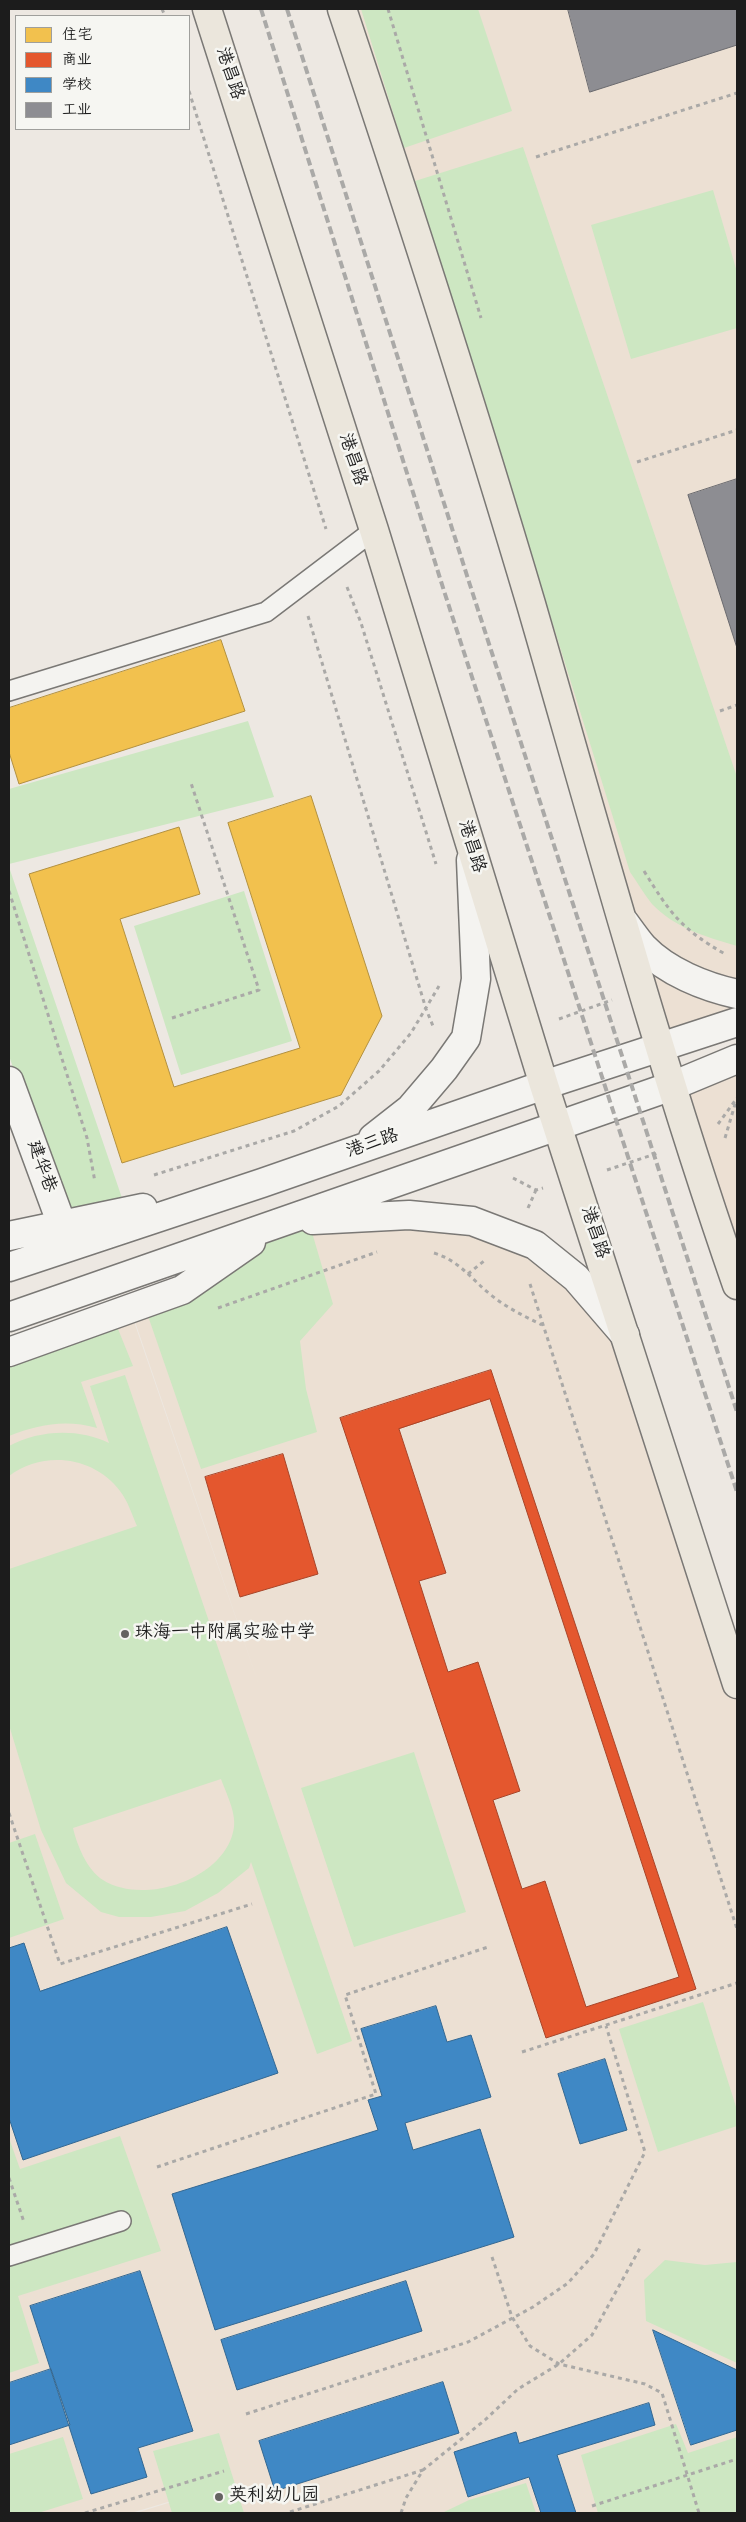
<!DOCTYPE html>
<html>
<head>
<meta charset="utf-8">
<style>
	body { margin:0 }
	#map { position:relative; width:746px; height:2522px; overflow:hidden; background:#ede8e2; font-family:"Gochi Hand","LXGW WenKai TC",sans-serif }
	canvas { display:block }
	.frame { position:absolute; inset:0; border:10px solid #1c1c1c; pointer-events:none }
	.legend { position:absolute; left:15px; top:15px; width:175px; height:115px; box-sizing:border-box; background:#f6f6f2; border:1px solid #9f9f9c; margin:0; padding:6px 9px; list-style:none; font-size:15px; color:#1c1c1c }
	.legend li { display:flex; align-items:center; gap:10px; height:25px }
	.legend b { width:25px; border:1px solid #9f9f9c }
</style>
</head>
<body>
<div id="map">
<canvas width="746" height="2522"></canvas>
<div class="frame"></div>
<ul class="legend">
<li><b style="height:14px;background:#f2c14e"></b>住宅</li>
<li><b style="height:14px;background:#e4572e"></b>商业</li>
<li><b style="height:14px;background:#3f88c5"></b>学校</li>
<li><b style="height:14px;background:#8d8d92"></b>工业</li>
</ul>
</div>
<script>
const ctx = document.querySelector('canvas').getContext('2d');
ctx.lineJoin = 'round';
function fillPath(path, color) {
  ctx.fillStyle = color;
  ctx.fill(path, 'evenodd');
}
function trace(path, color, width, dash) {
  ctx.strokeStyle = color;
  ctx.lineWidth = width;
  ctx.lineCap = dash ? 'butt' : 'round';
  ctx.setLineDash(dash || []);
  ctx.stroke(path);
}
function drawText(font, color, halo, rows, align = 'center') {
  ctx.font = font + ' "Gochi Hand","LXGW WenKai TC",sans-serif';
  ctx.lineWidth = 5;
  ctx.setLineDash([]);
  ctx.textBaseline = 'middle';
  ctx.strokeStyle = halo;
  ctx.fillStyle = color;
  for (const [text, x, y, turn = 0] of rows) {
    ctx.save();
    ctx.translate(x, y);
    ctx.rotate((+turn || 0) * Math.PI / 180);
    ctx.textAlign = isNaN(turn) ? turn : align;
    if (halo) ctx.strokeText(text, 0, 0);
    ctx.fillText(text, 0, 0);
    ctx.restore();
  }
}
fillPath(new Path2D(`
	M345,9H737V1019L662,1044Z
	M737,1062V1264L676,1088Z
	M410,1217L534,1247L625,1339L737,1687V2513H136L242,2480L131,2513H9V1354L130,1310L261,1691L131,1310L281,1224Z`), '#ece0d3');
fillPath(new Path2D(`
	M361,9H478L512,111L404,148Z
	M523,147L737,777V946C706,937 675,928 652,904C644,894 637,882 630,872L415,181Z
	M713,190L737,272V328L631,359L591,225Z
	M248,721L274,797L9,864V789Z
	M9,867L122,1198L65,1213L9,1056Z
	M244,891L292,1041L181,1075L134,926Z
	M311,1229L333,1304L300,1341L306,1389L317,1432L201,1469L148,1316L281,1230Z
	M116,1324L133,1366L81,1382L97,1428C66,1419 39,1424 9,1436V1364Z
	M125,1375L352,2041L317,2054L251,1862L249,1868L218,1893L185,1911L151,1917H119L101,1912L66,1883L41,1830L9,1725V1569L137,1526C132,1515 128,1501 120,1491C94,1456 43,1450 9,1476V1446C39,1430 78,1428 109,1443L90,1386ZM221,1779C226,1793 236,1812 234,1827C227,1879 144,1906 103,1880C87,1870 77,1845 73,1828Z
	M414,1752L466,1912L354,1947L301,1788Z
	M35,1834L64,1919L9,1938V1843Z
	M703,2002L737,2110V2126L658,2152L619,2029Z
	M120,2136L161,2251L18,2296L39,2363L9,2373V2138L20,2169Z
	M665,2260L705,2265L737,2262V2363L646,2321L644,2280Z
	M676,2424L688,2453L737,2437V2513H598L581,2455Z
	M219,2433L244,2513H172L153,2451Z
	M63,2437L83,2499L38,2513H9V2454Z
	M526,2483L536,2513H442L469,2500Z`), '#cde7c2');
const homes = new Path2D(`
	M221,640L245,711L19,784L9,752V708Z
	M311,796L382,1016L341,1095L122,1163L29,874L179,827L200,894L120,919L174,1087L300,1048L228,823Z`);
fillPath(homes, '#f2c14e');
trace(homes, '#b2903f', 1);
const shops = new Path2D(`
	M491,1370L696,1989L546,2038L340,1418Z
	M490,1399L679,1977L586,2007L545,1881L522,1889L493,1800L520,1791L478,1662L448,1672L419,1581L446,1573L399,1429Z
	M283,1454L318,1574L240,1597L205,1477Z`);
fillPath(shops, '#e4572e');
trace(shops, '#a84529', 1);
const schools = new Path2D(`
	M227,1927L278,2073L23,2160L9,2118V1948L24,1943L40,1991Z
	M436,2006L447,2042L471,2035L491,2097L405,2123L413,2150L480,2129L514,2237L215,2330L172,2194L378,2130L368,2100L382,2096L361,2029Z
	M605,2059L627,2130L580,2144L558,2074Z
	M140,2271L193,2431L138,2448L147,2477L91,2494L30,2306Z
	M406,2281L422,2331L237,2390L221,2340Z
	M653,2330L737,2370V2430L691,2445Z
	M51,2369L70,2425L9,2445V2383Z
	M443,2382L459,2433L275,2491L259,2441Z
	M649,2403L655,2425L557,2455L576,2513H541L529,2477L468,2497L454,2452L516,2432L519,2443Z`);
fillPath(schools, '#3f88c5');
trace(schools, '#346892', 1);
const industry = new Path2D(`
	M568,9H737V45L590,92Z
	M737,479V648L688,495Z`);
fillPath(industry, '#8d8d92');
trace(industry, '#6b6b6f', 1);
const service = new Path2D(`
	M9,691L266,612L374,530
	M9,2256L121,2221`);
const minor = new Path2D(`
	M9,1081L62,1225`);
const secondary = new Path2D(`
	M624,922C630,930 636,939 643,947C667,972 705,987 737,994
	M373,1138L410,1109L444,1069L466,1038L476,979L471,860
	M313,1220L409,1215L472,1221L535,1245L576,1278L625,1335
	M9,1236L143,1208
	M9,1267L262,1183L544,1085L737,1022
	M9,1317L672,1086L737,1059
	M9,1352L182,1290L251,1242`);
const primary = new Path2D(`
	M207,9L374,530L544,1085L737,1684
	M342,9C408,206 472,405 531,604C597,832 659,1061 737,1285`);
trace(service, '#7a7875', 22);
trace(minor, '#7a7875', 31);
trace(secondary, '#7a7875', 31);
trace(primary, '#7a7875', 31);
trace(new Path2D(`
	M162,9L165,16
	M388,9L481,318
	M189,91L326,529
	M536,157L737,93
	M637,462L737,430
	M347,587L361,623L436,864
	M308,616L426,1009L433,1026
	M720,711L737,705
	M644,871C670,913 681,929 725,954
	M9,891L87,1138L95,1182
	M172,1018L259,990L191,783
	M559,1019L612,1000
	M718,1124L737,1098
	M725,1138L736,1101
	M607,1170L658,1153
	M154,1175L294,1131L339,1106L379,1071L411,1033L439,986
	M513,1178L536,1190L543,1188
	M528,1208L536,1190
	M434,1253C460,1261 471,1279 491,1295C507,1308 524,1316 542,1325
	M468,1274L484,1261
	M530,1284L737,1929
	M218,1308L377,1252
	M9,1813L60,1964L252,1904
	M522,2052L737,1983
	M157,2167L376,2094L345,1995L488,1947
	M9,2178L24,2222
	M492,2257L512,2317L530,2346L559,2364L645,2384L662,2393L699,2513
	M246,2414L468,2342L533,2307L568,2283L594,2254L645,2152L606,2026
	M592,2506L737,2459
	M290,2512L423,2470
	M85,2513L224,2471
	M401,2513L406,2498L423,2470L485,2420L518,2389L559,2364L592,2335L640,2248`), '#aaa9a7', 3, [4, 4]);
trace(service, '#f4f3f0', 19);
trace(minor, '#f4f3f0', 28);
trace(secondary, '#f4f3f0', 28);
trace(primary, '#ebe6dc', 28);
trace(new Path2D(`
	M261,9L445,594L737,1492
	M287,9L470,585L737,1412`), '#aaa9a7', 4, [8, 4]);
for (const [x, y, r, color] of [
	[125,1634,5,"#656361"],
	[219,2497,5,"#656361"]
]) {
  const dot = new Path2D();
  dot.arc(x, y, r, 0, 2 * Math.PI);
  ctx.fillStyle = color;
  ctx.fill(dot);
  trace(dot, '#f6f6f2', 2);
}
drawText('18px', '#1c1c1c', '#f6f6f2', [
	["港昌路",228,74,72],
	["港昌路",351,460,72],
	["港昌路",470,847,73],
	["港三路",373,1145,-19],
	["建华巷",40,1167,70],
	["港昌路",593,1233,72]
]);
drawText('18px', '#1c1c1c', '#f6f6f2', [
	["珠海一中附属实验中学",135,1634],
	["英利幼儿园",229,2497]
], 'left');
</script>
</body>
</html>
